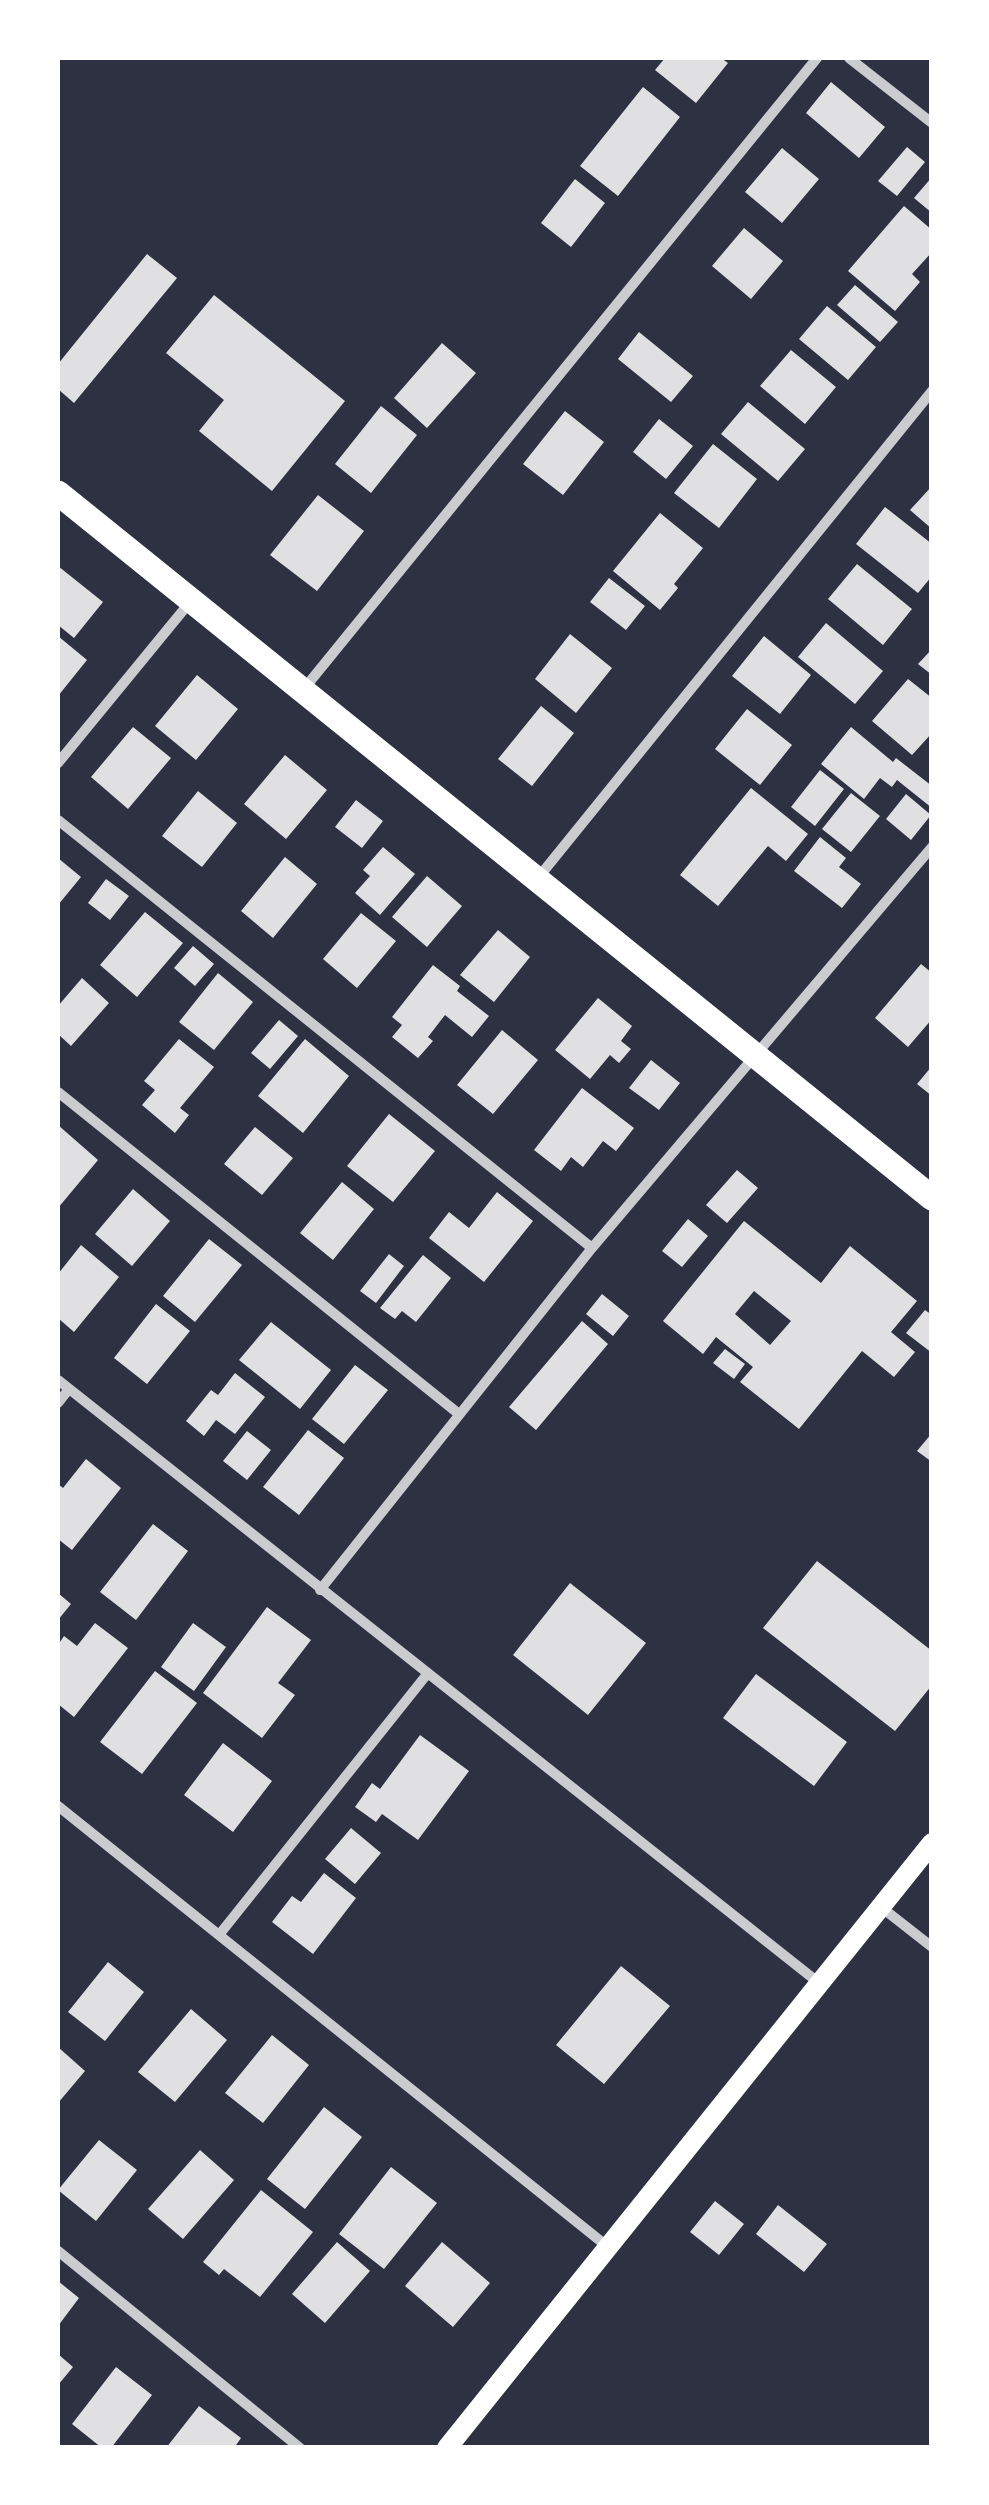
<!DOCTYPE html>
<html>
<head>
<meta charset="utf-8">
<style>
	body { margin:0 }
	#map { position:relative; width:989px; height:2505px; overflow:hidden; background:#2d3142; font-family:Inter,sans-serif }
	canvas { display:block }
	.frame { position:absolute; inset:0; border:60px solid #fff; pointer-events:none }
</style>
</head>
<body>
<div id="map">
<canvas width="989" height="2505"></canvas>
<div class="frame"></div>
</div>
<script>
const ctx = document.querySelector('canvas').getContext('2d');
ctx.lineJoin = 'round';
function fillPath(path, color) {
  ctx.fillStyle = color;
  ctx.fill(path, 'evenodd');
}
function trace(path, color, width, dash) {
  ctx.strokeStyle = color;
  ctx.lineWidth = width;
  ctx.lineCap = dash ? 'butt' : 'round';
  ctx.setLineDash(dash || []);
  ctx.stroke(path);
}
fillPath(new Path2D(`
	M665,58H721L728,63L696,103L655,70Z
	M831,82L885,127L859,158L806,113Z
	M643,87L680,117L618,196L580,166Z
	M907,147L925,162L897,196L878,181Z
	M782,148L819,179L782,223L745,192Z
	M932,177V213L914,198Z
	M575,179L605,203L571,247L541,223Z
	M904,206L932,230V252L912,274L920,282L895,311L848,271Z
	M744,228L783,261L751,299L712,266Z
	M147,254L177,278L74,403L58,389V364Z
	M855,285L898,322L880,342L837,305Z
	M214,295L345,401L272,491L199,431L224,400L166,353Z
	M827,306L876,347L848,380L799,339Z
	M639,332L693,376L671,402L618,359Z
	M442,343L476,373L427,428L394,398Z
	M791,350L836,387L805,424L760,386Z
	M748,402L805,449L778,481L721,434Z
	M381,406L417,435L371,493L335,464Z
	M565,411L604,442L563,495L523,464Z
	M659,419L693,446L666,479L633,452Z
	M713,444L757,479L719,528L674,493Z
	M932,486V529L910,510Z
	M318,495L364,531L317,591L270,555Z
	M885,507L932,544V576L918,593L856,544Z
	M660,513L703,548L674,584L678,588L660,610L613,571Z
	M857,564L912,609L883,645L828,599Z
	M58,566L103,602L74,638L58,625Z
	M609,578L645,606L626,630L590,602Z
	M826,623L883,671L855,704L798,657Z
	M570,634L612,668L576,713L535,679Z
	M58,636L87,660L58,696Z
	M764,636L811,675L780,714L732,676Z
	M932,649V675L918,664Z
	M197,675L238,709L196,760L155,726Z
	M908,679L932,698V733L912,755L872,721Z
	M541,706L574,733L532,786L498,759Z
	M747,709L792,745L760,785L715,749Z
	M133,727L171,758L128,809L91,777Z
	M851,727L893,762L896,758L932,786V808L897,780L892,787L880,778L864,799L821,764Z
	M285,755L327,790L286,839L244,804Z
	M820,770L844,789L815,826L791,807Z
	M751,788L808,834L786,861L768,846L718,906L680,875Z
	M198,791L237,823L202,867L162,836Z
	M851,793L880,816L851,852L822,829Z
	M906,794L931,815L911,840L886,819Z
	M356,800L383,821L362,848L335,827Z
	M820,837L846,858L839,867L861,884L842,908L794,871Z
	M383,847L415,874L380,915L355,893L370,876L363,870Z
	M285,857L317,884L273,938L241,911Z
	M58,858L81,877L58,905Z
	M427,876L462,906L427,947L392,917Z
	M106,879L129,896L110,920L88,903Z
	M145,912L183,943L137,997L100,965Z
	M361,913L396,941L357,988L323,959Z
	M498,930L530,957L494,1002L460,975Z
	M193,946L214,964L195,986L174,968Z
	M921,964L932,973V1019L908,1047L875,1018Z
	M433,965L460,986L457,991L489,1016L472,1037L445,1015L428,1037L433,1041L418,1058L392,1037L402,1025L392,1017Z
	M218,973L253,1002L214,1050L179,1022Z
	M82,978L109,1003L71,1046L58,1034V1006Z
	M598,998L632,1026L621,1041L631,1049L619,1063L610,1055L590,1079L555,1050Z
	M279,1020L298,1036L270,1069L251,1053Z
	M502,1030L538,1060L493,1114L457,1085Z
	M179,1039L214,1067L180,1108L189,1115L175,1133L142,1105L155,1090L144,1081Z
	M305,1039L349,1076L303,1133L258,1096Z
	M651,1060L680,1083L659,1110L629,1088Z
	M932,1066V1096L917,1084Z
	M582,1088L634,1128L616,1151L603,1141L583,1167L571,1157L561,1171L534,1150Z
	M389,1114L435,1151L393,1202L347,1166Z
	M58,1125L98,1160L58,1208Z
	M255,1127L293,1158L262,1195L224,1164Z
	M737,1170L758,1188L727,1223L706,1205Z
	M342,1182L374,1209L333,1260L300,1233Z
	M133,1189L170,1221L132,1266L95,1234Z
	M497,1192L533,1221L484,1282L429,1238L449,1212L469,1228Z
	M688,1219L708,1236L682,1267L662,1251Z
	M744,1221L821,1283L850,1246L917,1301L891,1332L915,1352L894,1377L862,1351L799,1429L740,1382L753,1367L716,1337L703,1354L663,1321ZM754,1291L791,1321L770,1345L735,1314Z
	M209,1239L242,1265L195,1322L163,1296Z
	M81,1245L119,1277L74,1332L58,1318V1274Z
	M389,1254L404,1266L376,1303L360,1291Z
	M423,1255L451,1278L416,1322L402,1311L395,1319L380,1308Z
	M602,1294L629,1316L613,1336L586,1314Z
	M156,1304L190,1331L147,1384L114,1358Z
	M925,1310L932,1315V1353L906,1333Z
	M582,1321L608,1344L536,1430L509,1407Z
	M271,1322L331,1370L300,1409L239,1360Z
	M725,1349L745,1364L734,1379L713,1363Z
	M355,1365L388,1390L344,1444L312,1419Z
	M235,1373L265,1397L235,1434L216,1420L204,1436L186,1421L211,1390L218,1395Z
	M308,1430L344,1458L299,1515L263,1487Z
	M247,1431L271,1450L247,1480L223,1461Z
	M932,1433V1462L917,1451Z
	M86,1459L121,1488L72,1550L58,1539V1484L63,1488Z
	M153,1524L188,1551L136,1620L100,1592Z
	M817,1561L932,1651V1685L895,1731L763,1628Z
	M570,1583L646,1643L588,1715L513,1655Z
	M58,1593L71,1604L58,1620Z
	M267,1607L311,1640L278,1683L295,1695L262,1738L203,1693Z
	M95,1623L128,1648L74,1717L58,1704V1645L64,1636L77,1646Z
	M193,1623L226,1647L194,1691L161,1667Z
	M155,1671L197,1703L142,1774L100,1742Z
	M756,1674L847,1742L814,1786L723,1718Z
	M420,1735L469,1771L418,1840L382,1814L376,1822L355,1807L372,1783L380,1789Z
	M223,1743L272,1781L233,1832L184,1795Z
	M351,1828L381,1853L355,1884L325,1859Z
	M324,1873L356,1898L313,1954L272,1922L292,1896L301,1902Z
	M108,1962L144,1992L105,2041L68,2012Z
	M621,1966L670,2006L604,2084L556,2045Z
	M191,2009L227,2040L175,2102L138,2072Z
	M272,2035L309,2065L263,2123L225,2093Z
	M58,2047L85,2071L58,2103Z
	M324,2107L362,2137L305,2209L267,2179Z
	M99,2140L137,2170L96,2221L58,2190Z
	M200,2150L234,2180L183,2239L148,2209Z
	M391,2167L437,2203L384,2269L339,2234Z
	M261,2190L313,2232L260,2297L224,2269L219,2275L203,2262Z
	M715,2201L744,2224L719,2255L690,2232Z
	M778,2205L827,2244L804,2272L756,2234Z
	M337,2242L370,2271L325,2323L292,2294Z
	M442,2242L490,2283L453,2327L405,2286Z
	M58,2281L79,2298L58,2326Z
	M58,2354L73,2367L58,2385Z
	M116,2367L152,2395L111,2448H102L72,2424Z
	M199,2406L241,2438L234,2448H166Z`), '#e0e0e3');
trace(new Path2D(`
	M849,58L932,123
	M303,690L817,58
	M58,763L190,602
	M58,820L592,1248
	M538,878L932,391
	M58,1092L459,1414
	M58,1380L819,1983
	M58,1403L69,1389
	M320,1590L592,1248L932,847
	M58,1806L608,2247
	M881,1907L932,1947
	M219,1935L428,1673
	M58,2251L300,2448`), '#caccd0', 10);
trace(new Path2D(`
	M447,2448L932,1843`), '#fff', 20);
trace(new Path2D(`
	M58,493L932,1198`), '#fff', 25);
</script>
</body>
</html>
